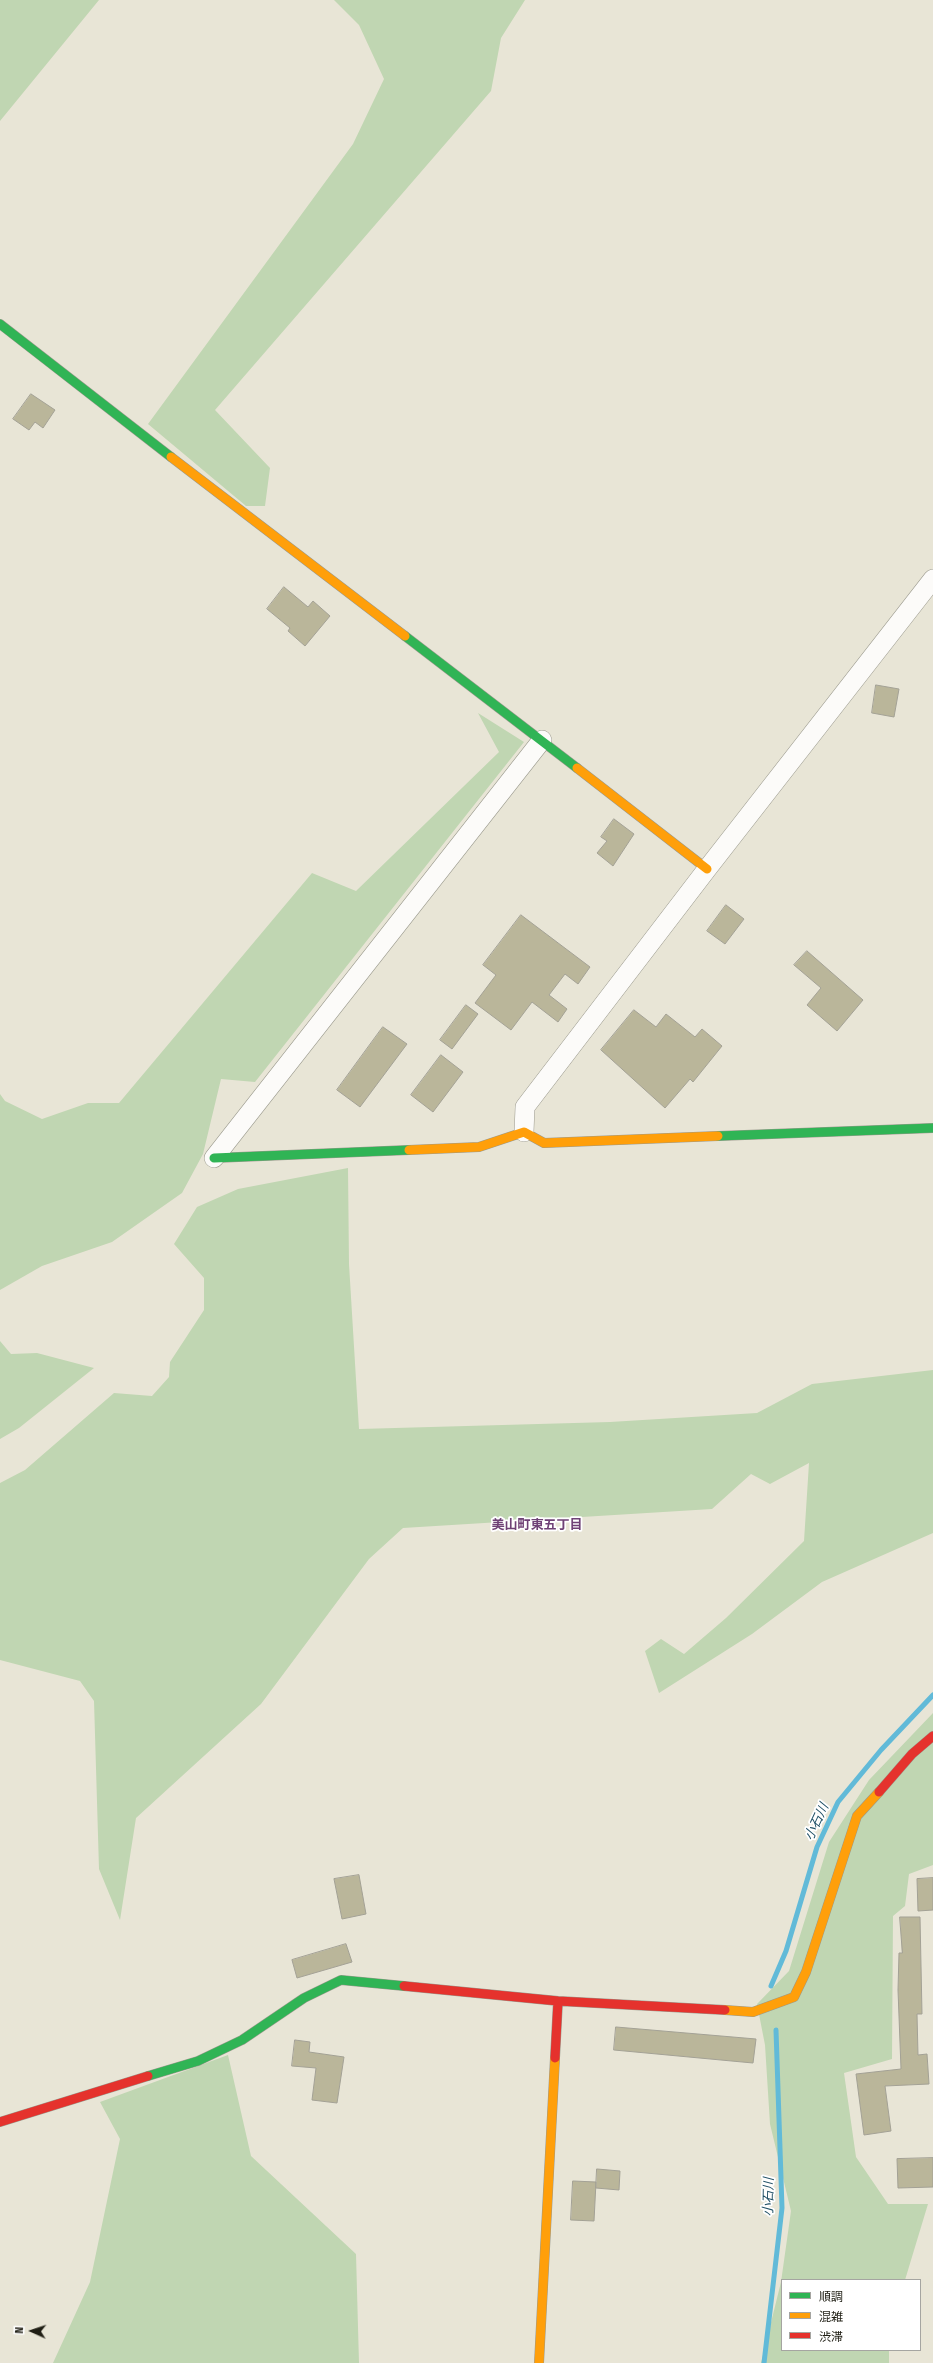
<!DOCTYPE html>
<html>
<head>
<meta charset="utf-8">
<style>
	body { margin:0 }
	#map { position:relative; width:933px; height:2363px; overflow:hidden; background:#e8e5d6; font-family:"Fira Sans Condensed","Noto Sans JP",sans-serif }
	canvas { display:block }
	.legend { position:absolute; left:781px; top:2279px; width:140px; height:72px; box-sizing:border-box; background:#fff; border:1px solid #a5a5a1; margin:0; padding:5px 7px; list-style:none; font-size:12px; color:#1f1e14 }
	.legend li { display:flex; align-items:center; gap:8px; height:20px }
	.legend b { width:20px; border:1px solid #a5a5a1 }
	.north { position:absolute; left:12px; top:2311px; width:40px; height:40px; -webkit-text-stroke:3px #fff; paint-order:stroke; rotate:273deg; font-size:11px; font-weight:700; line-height:16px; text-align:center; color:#1f1e14 }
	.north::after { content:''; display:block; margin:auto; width:14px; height:18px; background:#1f1e14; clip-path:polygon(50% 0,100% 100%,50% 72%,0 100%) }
</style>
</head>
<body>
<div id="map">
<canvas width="933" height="2363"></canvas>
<ul class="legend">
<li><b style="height:5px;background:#30b455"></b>順調</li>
<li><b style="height:5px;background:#ff9f0a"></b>混雑</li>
<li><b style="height:5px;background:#e5322d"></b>渋滞</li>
</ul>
<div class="north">N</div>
</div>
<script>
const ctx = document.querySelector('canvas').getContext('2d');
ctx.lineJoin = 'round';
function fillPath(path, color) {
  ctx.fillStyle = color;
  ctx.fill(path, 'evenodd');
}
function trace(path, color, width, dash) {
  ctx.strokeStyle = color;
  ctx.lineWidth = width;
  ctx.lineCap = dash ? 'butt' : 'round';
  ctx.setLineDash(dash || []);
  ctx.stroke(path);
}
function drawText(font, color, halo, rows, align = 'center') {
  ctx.font = font + ' "Fira Sans Condensed","Noto Sans JP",sans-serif';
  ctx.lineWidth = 3.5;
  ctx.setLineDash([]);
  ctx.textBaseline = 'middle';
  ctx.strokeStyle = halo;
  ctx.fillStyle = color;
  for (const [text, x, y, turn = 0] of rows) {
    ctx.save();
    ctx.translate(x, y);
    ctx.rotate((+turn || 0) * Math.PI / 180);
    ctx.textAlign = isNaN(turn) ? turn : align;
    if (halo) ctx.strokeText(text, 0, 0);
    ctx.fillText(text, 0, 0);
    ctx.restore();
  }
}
fillPath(new Path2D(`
	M0,0H99L0,121Z
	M334,0H525L501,38L491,91L215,410L270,468L265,506H246L148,424L353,144L384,79L359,25Z
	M478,713L524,742L255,1082L221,1079L203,1154L182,1193L112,1242L42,1266L0,1290V1094L5,1101L42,1119L88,1103H119L312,873L356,891L499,752Z
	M348,1168L349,1264L359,1429L610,1422L757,1413L812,1384L933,1370V1533L822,1582L752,1634L659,1693L645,1651L661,1639L684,1654L726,1618L804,1541L809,1463L770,1484L751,1474L712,1509L403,1528L369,1559L261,1704L136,1818L120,1920L99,1869L94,1701L80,1681L0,1660V1483L25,1470L114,1393L152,1396L169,1377L170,1362L204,1310V1278L174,1244L197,1207L238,1189Z
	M0,1341L11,1354L37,1353L94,1368L19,1428L0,1439Z
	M933,1713V1865L909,1874L905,1906L893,1916L892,2059L844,2073L856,2157L888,2204H928L905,2280H782V2350H889V2363H761L781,2282L791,2211L770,2124L765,2045L757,2004L789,1971L829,1842L869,1780Z
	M228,2055L251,2156L356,2254L359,2363H53L90,2282L120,2139L100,2102Z`), '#c0d6b2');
trace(new Path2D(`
	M771,1986L786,1951L817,1847L838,1802L881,1750L933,1695
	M764,2363L782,2208L776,2030`), '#61bad8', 5);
const building = new Path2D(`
	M31,394L55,410L43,428L35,422L29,430L13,419Z
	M284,587L308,607L313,601L330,616L305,646L288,631L290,628L267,609Z
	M876,685L899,689L894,717L872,713Z
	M614,819L634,834L613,866L597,853L607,841L601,837Z
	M726,905L744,919L725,944L707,931Z
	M521,915L590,967L578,984L565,974L549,995L567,1009L558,1022L532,1002L511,1030L475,1003L496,975L483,965Z
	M807,951L863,1000L837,1031L807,1005L821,988L794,965Z
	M466,1005L478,1014L452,1049L440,1040Z
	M634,1010L656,1027L666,1014L695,1037L702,1029L722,1046L693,1082L690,1079L665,1108L601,1050Z
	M383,1027L407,1044L360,1107L337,1090Z
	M441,1055L463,1072L433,1112L411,1095Z
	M359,1875L366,1914L342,1919L334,1879Z
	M933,1878V1910L918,1911L917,1879Z
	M900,1917H920L922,2014H917L918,2055L927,2054L929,2084L885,2086L891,2131L864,2135L856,2074L901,2069L898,1990L899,1953H902Z
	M346,1944L352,1962L297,1978L292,1960Z
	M616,2027L756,2039L753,2063L614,2050Z
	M295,2040L310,2042L309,2052L344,2057L337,2103L312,2100L316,2068L292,2066Z
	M933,2158V2187L898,2188L897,2159Z
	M597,2169L620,2171L619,2190L596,2188Z
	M573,2181L596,2182L594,2221L571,2220Z`);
fillPath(building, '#bab69a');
trace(building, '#a3a195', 1);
const street = new Path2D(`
	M524,1132L525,1107L707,869L933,579
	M214,1158L542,740`);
const fast = new Path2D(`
	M0,324L171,457
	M405,636L577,768
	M718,1136L933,1128
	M214,1158L409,1150
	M148,2076L198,2061L242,2040L304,1998L341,1980L404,1986`);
const slow = new Path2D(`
	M171,457L405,636
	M577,768L707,869
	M409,1150L479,1147L524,1132L544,1143L718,1136
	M725,2010L753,2012L794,1997L806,1972L857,1816L879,1792
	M539,2363L555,2058`);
const jam = new Path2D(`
	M879,1792L912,1754L933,1736
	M404,1986L558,2001L725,2010
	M555,2058L558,2001
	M0,2122L148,2076`);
trace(street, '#9a998d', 20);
trace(fast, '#9a998d', 10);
trace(slow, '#9a998d', 10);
trace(jam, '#9a998d', 10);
trace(street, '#fcfbf9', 19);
trace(fast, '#30b455', 9);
trace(slow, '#ff9f0a', 9);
trace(jam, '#e5322d', 9);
drawText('bold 13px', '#6f4176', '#fff', [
	["美山町東五丁目",537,1525]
]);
drawText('italic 13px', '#205066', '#fff', [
	["小石川",817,1822,-65],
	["小石川",769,2197,-89]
]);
</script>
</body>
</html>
